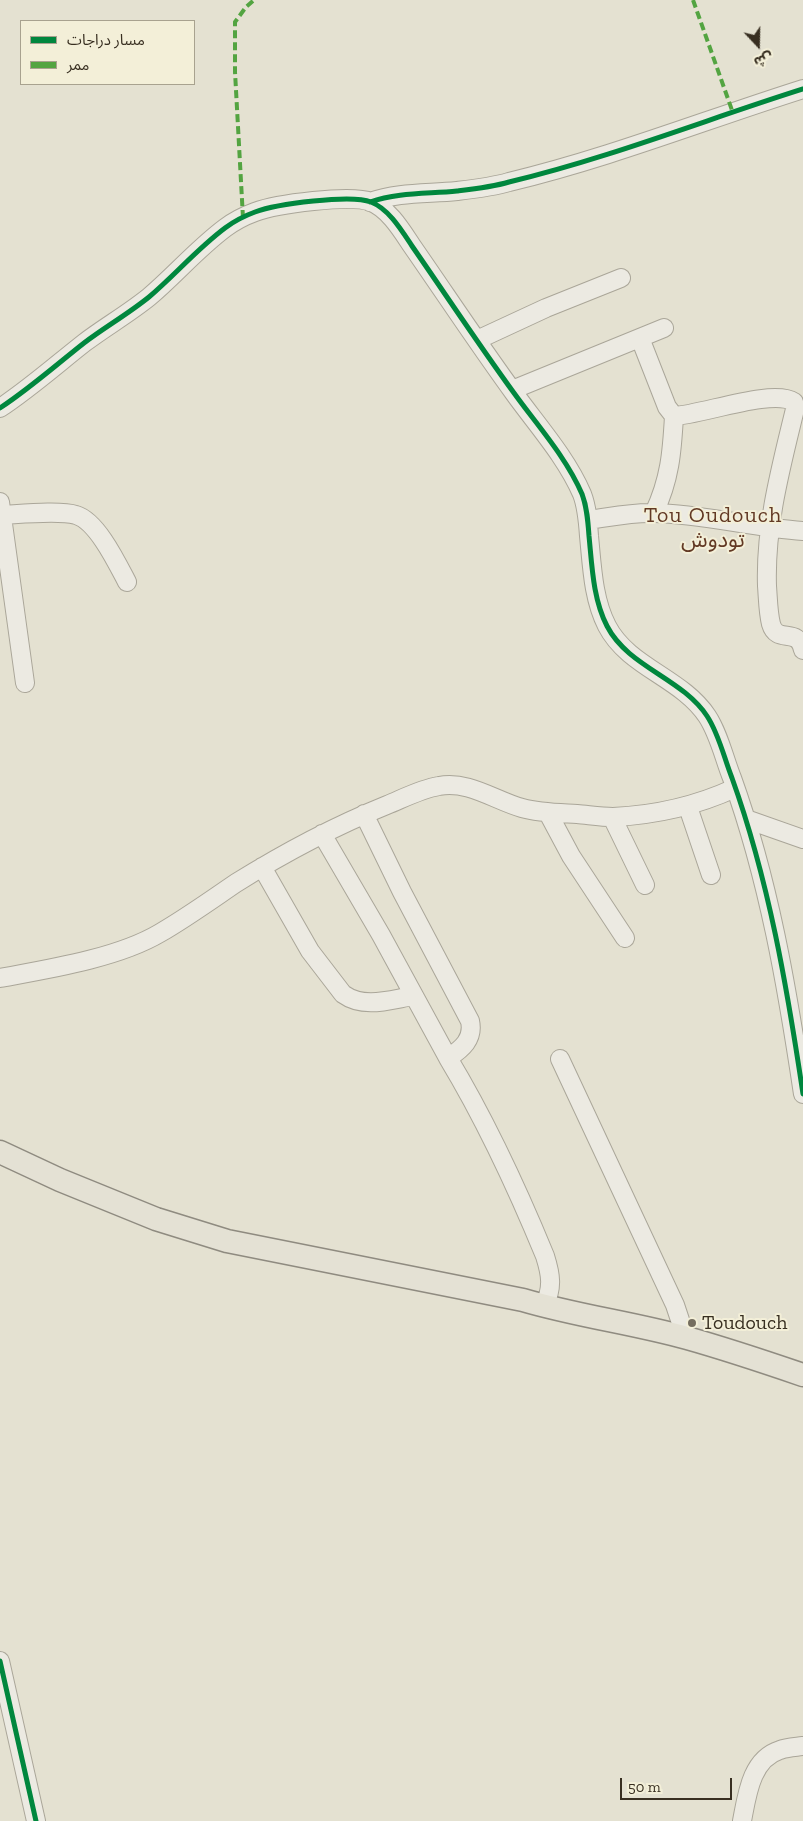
<!DOCTYPE html>
<html>
<head>
<meta charset="utf-8">
<style>
	body { margin:0 }
	#map { position:relative; width:803px; height:1821px; overflow:hidden; background:#e4e1d1; font-family:"Zilla Slab","Noto Sans Arabic",serif }
	canvas { display:block }
	.legend { position:absolute; left:20px; top:20px; width:175px; height:65px; box-sizing:border-box; background:#f3efd8; border:1px solid #a8a28f; margin:0; padding:6px 9px; list-style:none; font-size:15px; color:#382f21 }
	.legend li { display:flex; align-items:center; gap:10px; height:25px }
	.legend b { width:25px; border:1px solid #a8a28f }
	.north { position:absolute; left:733px; top:20px; width:50px; height:50px; -webkit-text-stroke:4px #f3efd8; paint-order:stroke; rotate:159deg; font-size:14px; font-weight:700; line-height:20px; text-align:center; color:#382f21 }
	.north::after { content:''; display:block; margin:auto; width:18px; height:22px; background:#382f21; clip-path:polygon(50% 0,100% 100%,50% 72%,0 100%) }
	.scale { position:absolute; left:620px; top:1778px; width:112px; height:22px; box-sizing:border-box; border:2px solid #382f21; border-top:0; padding-left:6px; font-size:15px; line-height:18px; white-space:nowrap; color:#382f21; -webkit-text-stroke:4px #f3efd8; paint-order:stroke }
</style>
</head>
<body>
<div id="map">
<canvas width="803" height="1821"></canvas>
<ul class="legend">
<li><b style="height:6px;background:#00873e"></b>مسار دراجات</li>
<li><b style="height:6px;background:#53a441"></b>ممر</li>
</ul>
<div class="north">ش</div>
<div class="scale">50 m</div>
</div>
<script>
const ctx = document.querySelector('canvas').getContext('2d');
ctx.lineJoin = 'round';
function trace(path, color, width, dash) {
  ctx.strokeStyle = color;
  ctx.lineWidth = width;
  ctx.lineCap = dash ? 'butt' : 'round';
  ctx.setLineDash(dash || []);
  ctx.stroke(path);
}
function drawText(font, color, halo, rows, align = 'center') {
  ctx.font = font + ' "Zilla Slab","Noto Sans Arabic",serif';
  ctx.lineWidth = 4;
  ctx.setLineDash([]);
  ctx.textBaseline = 'middle';
  ctx.strokeStyle = halo;
  ctx.fillStyle = color;
  for (const [text, x, y, turn = 0] of rows) {
    ctx.save();
    ctx.translate(x, y);
    ctx.rotate((+turn || 0) * Math.PI / 180);
    ctx.textAlign = isNaN(turn) ? turn : align;
    if (halo) ctx.strokeText(text, 0, 0);
    ctx.fillText(text, 0, 0);
    ctx.restore();
  }
}
const minor = new Path2D(`
	M370,202C398,192 428,194 457,191C474,189 492,187 509,182C609,158 705,120 803,89
	M640,338L667,407L674,416C701,415 773,388 794,402L795,409C781,467 765,525 767,586C768,598 768,612 771,624C777,645 798,626 803,650
	M477,340L546,308L621,278
	M512,390L664,328
	M0,408C29,389 56,365 84,343C105,327 128,314 149,297C175,275 197,249 225,228C233,222 244,216 255,212C276,204 351,194 371,202C389,209 402,231 412,246C446,295 479,345 514,393C537,425 566,457 582,494C587,507 588,521 589,536C592,566 593,599 607,626C628,667 682,678 707,716C719,734 724,758 732,778C769,881 787,987 803,1094
	M0,502L25,683
	M654,513C670,479 672,452 674,416
	M2,515C21,514 60,510 76,515C97,521 117,563 127,582
	M589,520C611,517 632,512 654,513C704,514 753,528 803,531
	M688,807L711,875
	M548,813L571,856L625,938
	M612,817L645,885
	M746,819L803,839
	M322,834L381,935L448,1058C462,1049 474,1039 470,1021L402,892L364,814
	M262,867L310,951L343,994C364,1009 389,1000 413,996
	M0,978C49,969 118,958 160,933C186,918 211,900 236,883C284,853 335,826 387,805C404,798 421,789 439,786C468,780 496,801 522,808C540,813 559,813 577,814C589,815 601,817 613,817C656,815 696,806 735,788
	M448,1058C486,1121 517,1188 545,1256C551,1275 553,1288 544,1306
	M560,1059L675,1305L686,1338
	M0,1661L36,1821
	M742,1821C747,1795 751,1759 780,1750C787,1747 796,1747 803,1746`);
const major = new Path2D(`
	M0,1152L60,1180L156,1219L227,1241L523,1300C577,1316 633,1323 687,1338C726,1349 765,1362 803,1375`);
trace(minor, '#aaa699', 20);
trace(major, '#8f8b80', 25);
trace(minor, '#eceae2', 18);
trace(major, '#e4e1d4', 22);
trace(new Path2D(`
	M693,0L733,113
	M243,218L235,72V22L246,7L254,0`), '#53a441', 4, [8, 4]);
trace(new Path2D(`
	M370,202C398,192 428,194 457,191C474,189 492,187 509,182C609,158 705,120 803,89
	M0,408C29,389 56,365 84,343C105,327 128,314 149,297C175,275 197,249 225,228C233,222 244,216 255,212C276,204 351,194 371,202C389,209 402,231 412,246C446,295 479,345 514,393C537,425 566,457 582,494C587,507 588,521 589,536C592,566 593,599 607,626C628,667 682,678 707,716C719,734 724,758 732,778C769,881 787,987 803,1094
	M0,1661L36,1821`), '#00873e', 5);
for (const [x, y, r, color] of [
	[692,1323,5,"#746d5f"]
]) {
  const dot = new Path2D();
  dot.arc(x, y, r, 0, 2 * Math.PI);
  ctx.fillStyle = color;
  ctx.fill(dot);
  trace(dot, '#f3efd8', 2);
}
drawText('20px', '#382f21', '#f3efd8', [
	["Toudouch",702,1323]
], 'left');
ctx.letterSpacing = '1px';
drawText('22px', '#623924', '#f3efd8', [
	["Tou Oudouch",713,516],
	["تودوش",713,541]
]);
ctx.letterSpacing = '0px';
</script>
</body>
</html>
